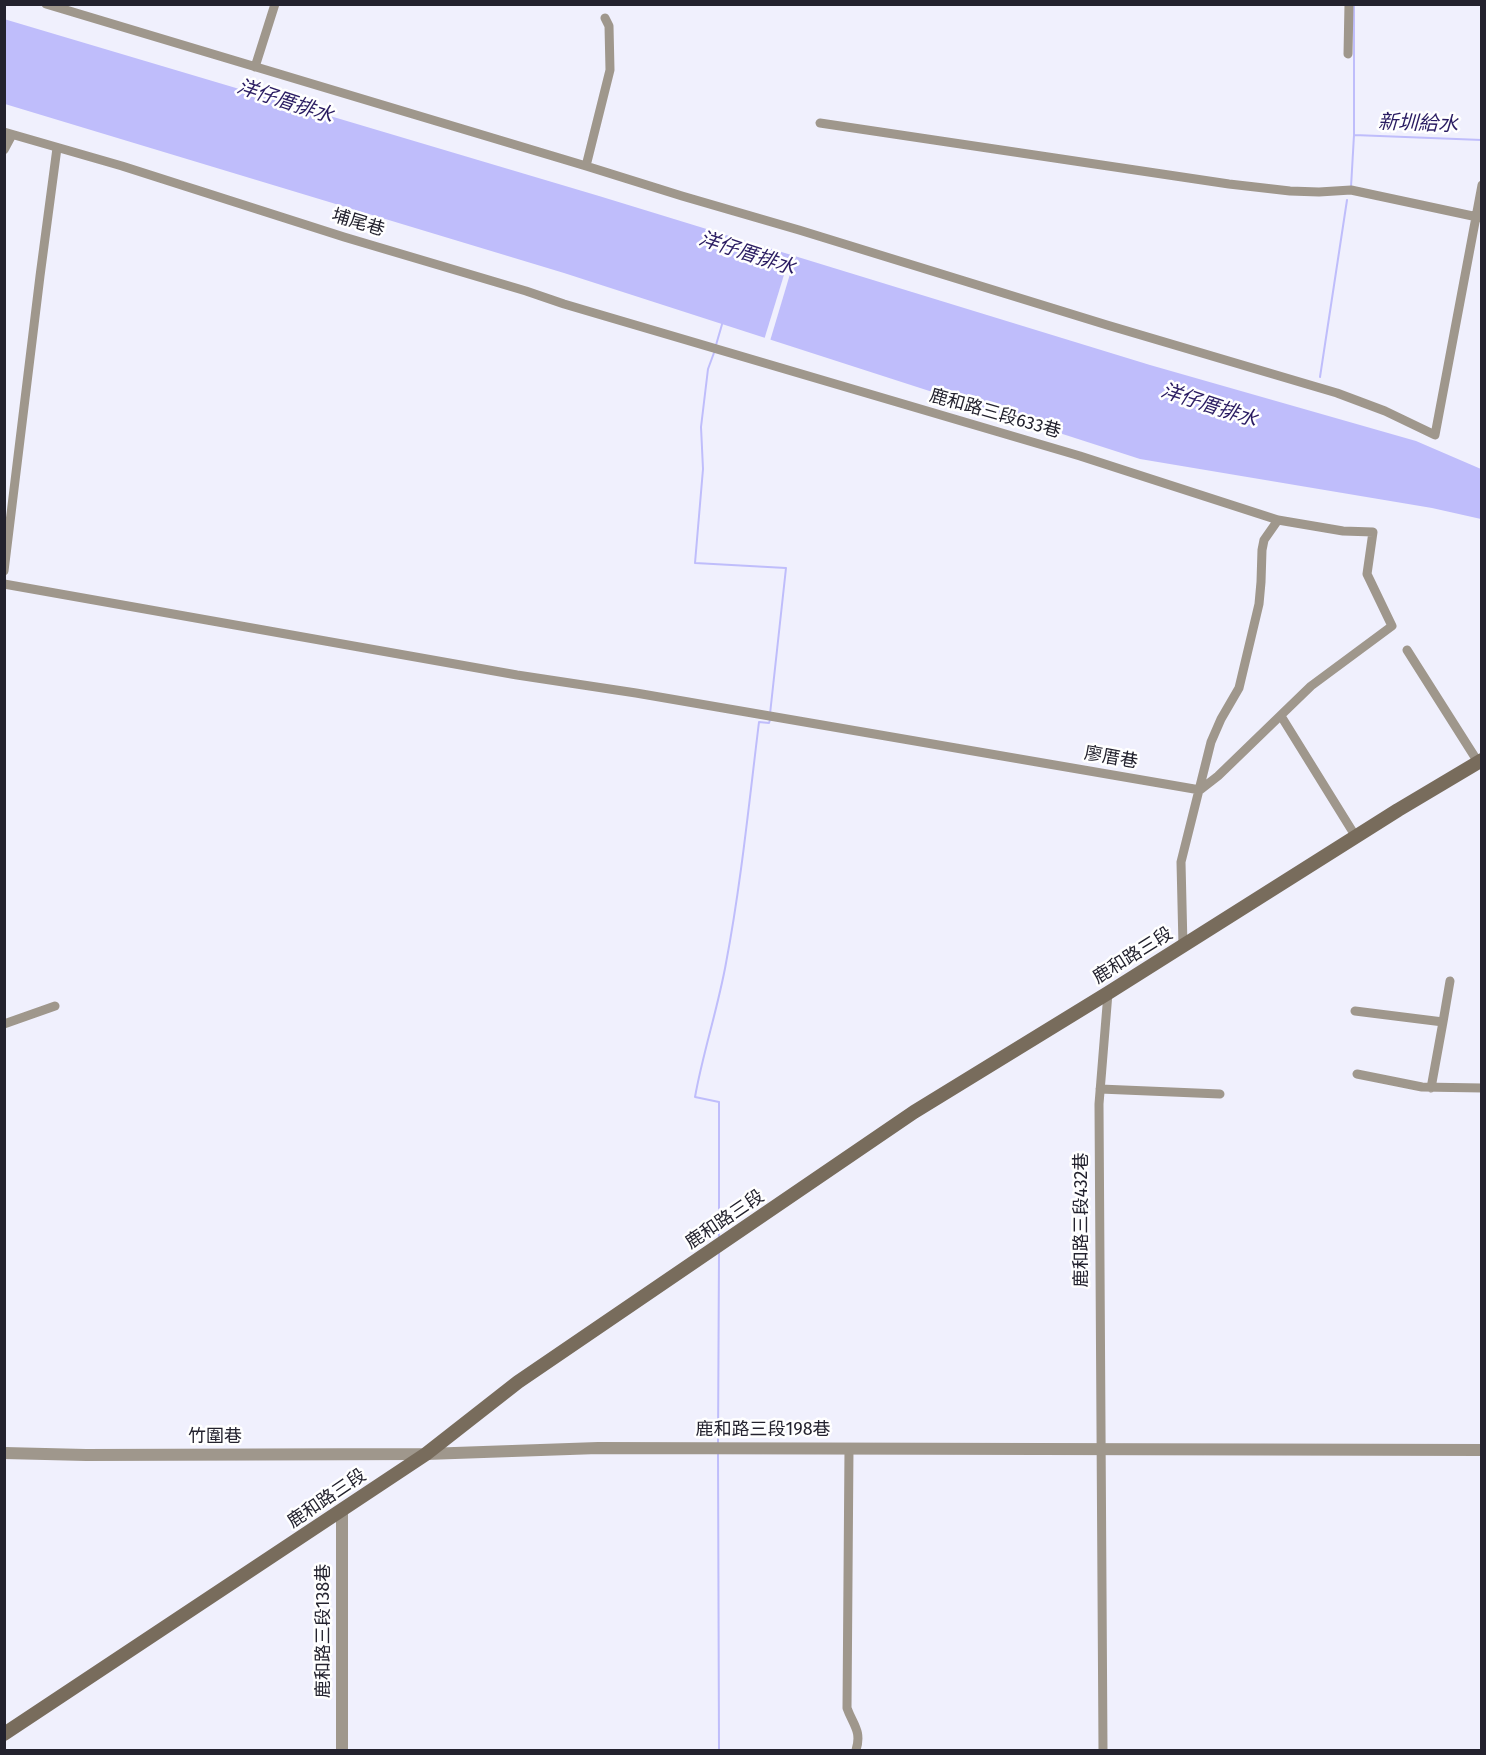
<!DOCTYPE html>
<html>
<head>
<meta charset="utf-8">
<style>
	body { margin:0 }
	#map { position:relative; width:1486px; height:1755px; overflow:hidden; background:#f0f0fd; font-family:"Fira Sans",sans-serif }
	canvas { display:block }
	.frame { position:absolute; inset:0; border:6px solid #23222e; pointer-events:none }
</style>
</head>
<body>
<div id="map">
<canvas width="1486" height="1755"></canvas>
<div class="frame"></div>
</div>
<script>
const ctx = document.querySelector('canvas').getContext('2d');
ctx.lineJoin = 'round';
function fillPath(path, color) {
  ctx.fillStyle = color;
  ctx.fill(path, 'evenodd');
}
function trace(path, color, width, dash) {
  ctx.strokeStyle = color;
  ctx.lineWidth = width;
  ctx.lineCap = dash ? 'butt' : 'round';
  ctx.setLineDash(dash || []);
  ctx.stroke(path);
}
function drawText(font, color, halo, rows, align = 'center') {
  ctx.font = font + ' "Fira Sans","Noto Sans TC",sans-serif';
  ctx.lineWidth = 5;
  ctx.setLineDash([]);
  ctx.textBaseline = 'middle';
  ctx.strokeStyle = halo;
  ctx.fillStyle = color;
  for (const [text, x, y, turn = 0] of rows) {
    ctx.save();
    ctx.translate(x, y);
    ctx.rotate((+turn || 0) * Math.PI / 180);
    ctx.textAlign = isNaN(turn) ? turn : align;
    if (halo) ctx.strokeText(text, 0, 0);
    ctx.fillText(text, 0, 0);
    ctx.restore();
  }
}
fillPath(new Path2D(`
	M4,19L599,196L1150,365L1416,441L1481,469V519L1432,508L1140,459L564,273L5,104Z`), '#bfbdfb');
fillPath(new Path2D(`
	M791,252L796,254L770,341L764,340Z`), '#f0f0fd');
trace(new Path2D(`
	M1354,135L1482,140
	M1351,187L1354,135V4
	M716,345L723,321
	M715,350L708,369L701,427L703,469L695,563L786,568L770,714
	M1320,377L1347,200
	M719,1238V1102L695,1097C703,1052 718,1008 726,963C741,884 749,803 759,722L769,723L770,720
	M718,1445L719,1252
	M718,1453L719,1750`), '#bfbdfb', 2);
trace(new Path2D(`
	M46,4L586,166L682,196L799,230L1107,325L1337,393L1385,411L1435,435L1482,185
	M1348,54L1349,4
	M255,67L275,4
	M820,123L1229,184L1290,191L1319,192L1351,190L1482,218
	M4,132L122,166L344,237L526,291L564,304L1080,456L1278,520L1343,531L1373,532L1367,574L1392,626L1311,686L1218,776L1200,790L636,693L517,675L4,584
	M4,150L12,135
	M586,166L610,70L609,26L605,18
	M4,571L40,276L57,148
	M1407,650L1478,762
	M1281,716L1356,837
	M1183,946L1181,862L1211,742L1221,719L1239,688L1259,604L1261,582L1262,550L1264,540L1278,520
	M1355,1011L1443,1022L1431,1088
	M1443,1022L1450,981
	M4,1024L55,1006
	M1357,1074L1422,1087L1482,1088
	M1100,1089L1220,1094
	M849,1448L847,1708C853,1725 862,1731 856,1750
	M1103,1750L1099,1104L1108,993`), '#9f978c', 9);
trace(new Path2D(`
	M4,1453L86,1455L426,1454L598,1448L1482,1450
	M342,1511V1750`), '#9f978c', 12);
trace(new Path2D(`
	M4,1734L426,1454L518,1382L914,1112L1108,993L1398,810L1482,760`), '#786c5c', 14);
drawText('18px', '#23222e', '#fff', [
	["埔尾巷",358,223,17],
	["鹿和路三段633巷",995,414,16],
	["廖厝巷",1111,758,10],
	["鹿和路三段",1133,956,-32],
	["鹿和路三段",725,1220,-34],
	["鹿和路三段432巷",1082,1220,-90],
	["鹿和路三段198巷",763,1430],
	["竹圍巷",215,1437],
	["鹿和路三段",327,1499,-34],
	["鹿和路三段138巷",324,1631,-90]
]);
drawText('italic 20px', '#2a1c62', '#fff', [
	["洋仔厝排水",285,102,18],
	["新圳給水",1418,124,2],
	["洋仔厝排水",747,254,18],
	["洋仔厝排水",1209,406,18]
]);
</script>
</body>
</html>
